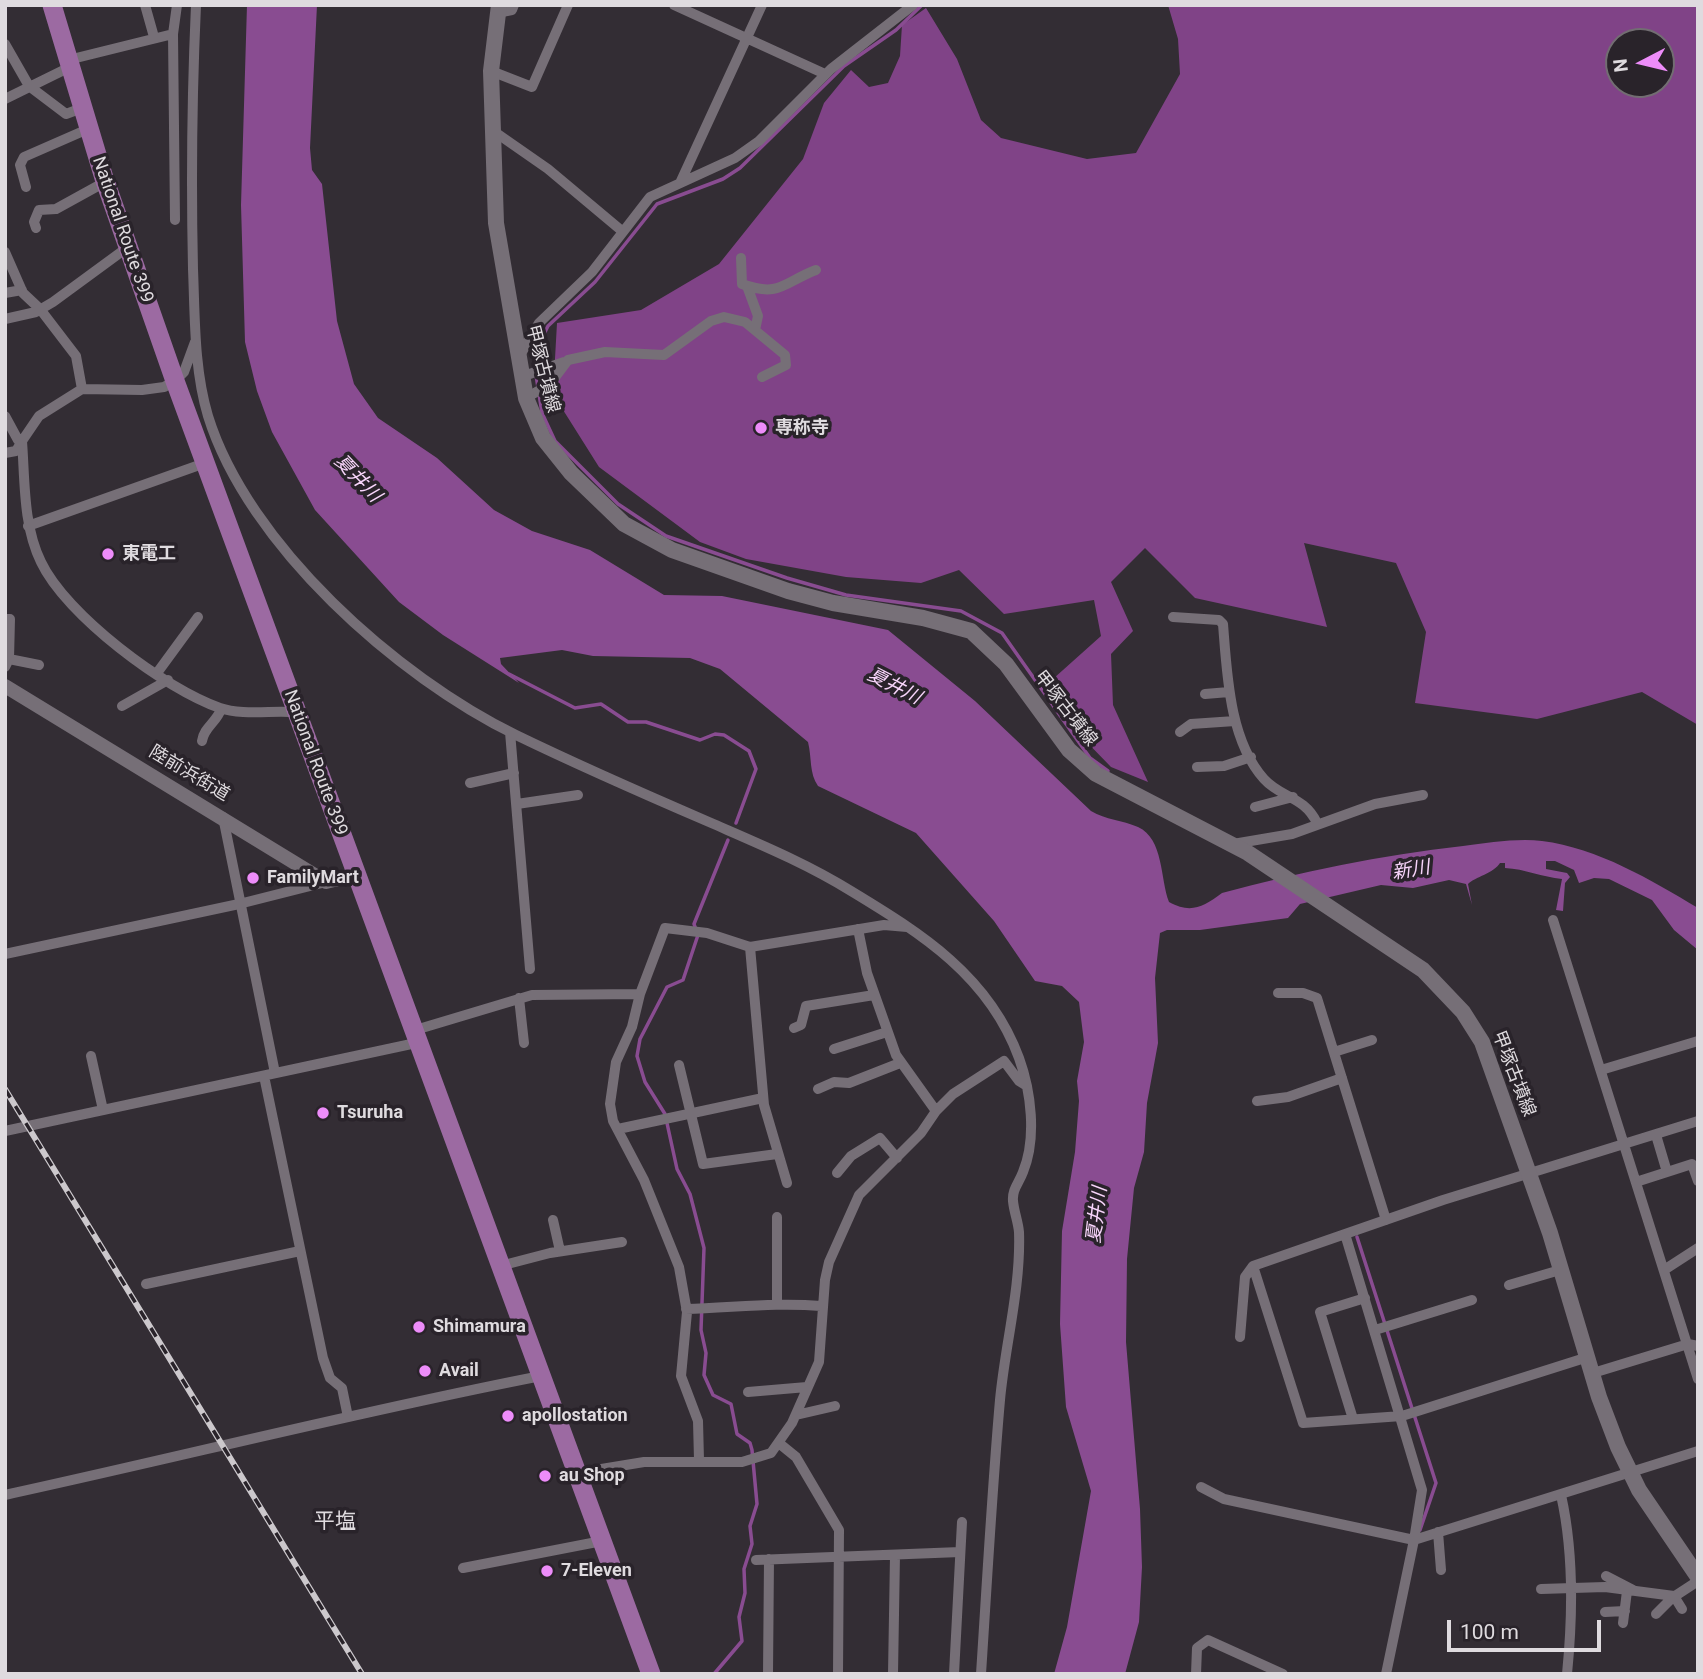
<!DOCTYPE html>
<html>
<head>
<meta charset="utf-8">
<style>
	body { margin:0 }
	#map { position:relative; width:1703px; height:1679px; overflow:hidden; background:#332d34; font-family:Roboto,sans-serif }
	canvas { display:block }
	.frame { position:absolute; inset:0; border:7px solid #dfdbdf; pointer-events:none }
	.north { position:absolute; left:1605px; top:28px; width:70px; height:70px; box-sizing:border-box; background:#29232a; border:2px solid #726d72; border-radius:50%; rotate:263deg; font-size:19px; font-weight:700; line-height:28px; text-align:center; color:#dfdbdf }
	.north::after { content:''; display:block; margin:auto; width:24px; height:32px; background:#ed8cf9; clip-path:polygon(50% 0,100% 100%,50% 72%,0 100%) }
	.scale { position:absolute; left:1447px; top:1620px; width:154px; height:32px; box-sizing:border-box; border:4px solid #dfdbdf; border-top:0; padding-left:9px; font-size:21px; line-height:24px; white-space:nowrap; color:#dfdbdf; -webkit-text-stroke:5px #29232a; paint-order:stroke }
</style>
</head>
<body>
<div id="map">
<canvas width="1703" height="1679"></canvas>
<div class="frame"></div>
<div class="north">N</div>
<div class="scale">100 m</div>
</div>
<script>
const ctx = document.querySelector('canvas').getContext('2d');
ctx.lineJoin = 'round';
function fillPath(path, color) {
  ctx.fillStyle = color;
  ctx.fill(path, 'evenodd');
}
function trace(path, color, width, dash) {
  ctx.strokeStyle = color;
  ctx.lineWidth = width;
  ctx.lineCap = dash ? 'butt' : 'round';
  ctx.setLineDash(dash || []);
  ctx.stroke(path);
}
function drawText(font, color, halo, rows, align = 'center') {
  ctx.font = font + ' Roboto,"Noto Sans JP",sans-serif';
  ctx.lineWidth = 7;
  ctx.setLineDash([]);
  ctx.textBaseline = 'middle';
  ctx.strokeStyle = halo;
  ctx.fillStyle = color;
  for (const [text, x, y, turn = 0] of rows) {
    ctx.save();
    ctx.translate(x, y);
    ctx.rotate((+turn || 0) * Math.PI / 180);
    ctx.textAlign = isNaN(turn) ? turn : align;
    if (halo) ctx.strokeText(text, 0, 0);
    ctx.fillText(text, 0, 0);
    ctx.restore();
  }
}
fillPath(new Path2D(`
	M1168,5H1698V725L1642,692L1537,719L1415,703L1426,632L1396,563L1304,543L1327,627L1195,598L1145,548L1111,582L1133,631L1111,654L1113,705L1148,782L1111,767L1076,731L1044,687L1101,636L1094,600L1004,614L959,570L921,583L846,577L746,559L700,542L599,467L553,394L557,323L641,310L719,264L803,159L824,103L851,70L869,87L888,83L900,56L902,25L926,8L957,59L981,120L1001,138L1087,159L1136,153L1180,74L1178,39ZM1619,42H1661V84H1619Z`), '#804387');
fillPath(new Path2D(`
	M247,5H317L310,148L312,170L322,184L337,321L354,384L378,418L437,458L494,510L532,531L590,550L664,595L722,596L888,630L975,701L1091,811C1106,820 1122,820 1138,827C1164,839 1160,879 1169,902C1191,914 1203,907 1222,893C1301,872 1381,855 1463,846C1488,843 1517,838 1542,841C1598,848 1651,880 1698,908V950L1674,930L1652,900L1609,879L1594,878L1579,883L1574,870L1555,861H1546V869L1567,873L1570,877L1565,883L1563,911L1556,910L1562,879C1542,877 1525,869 1505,868V863H1500C1494,873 1475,877 1468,884L1472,905L1466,884L1449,880L1413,888L1381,885L1300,904L1288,918L1200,930H1167L1160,933L1155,978L1158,1043L1147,1103L1144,1152L1134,1188L1127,1259L1126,1342L1140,1509L1142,1567L1139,1622L1125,1674H1054L1067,1627L1091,1491L1066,1407L1060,1324L1062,1231L1075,1152L1079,1101L1077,1081L1084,1042L1079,1002L1062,986L1035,981L994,921L916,833L818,786C809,773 812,758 808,742L720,669L690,658L593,656L562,650L500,658L501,664L519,683L443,635L399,602L315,510L272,432L257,391L245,342L241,205Z`), '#894c91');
trace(new Path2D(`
	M922,5L896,30L844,66L740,168L723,179L657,204L595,282L548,326L539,344L536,375L542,413L555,441L618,504L666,536L787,578L846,595L961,611L1002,633L1090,758L1108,771
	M509,674L575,708L601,704L628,722H646L700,740L715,734L724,735L749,751L756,769L736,823
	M1357,1237L1436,1483L1420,1530
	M714,1674L742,1641L739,1617L745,1593L744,1569L752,1544L750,1526L757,1504L752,1450L750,1443L737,1434L731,1404L713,1395L704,1375L706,1353L701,1330L704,1248L690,1194L677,1169L665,1114L645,1082L637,1056L640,1039L667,987L683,980L698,935L694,924L728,840`), '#894c91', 3.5);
trace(new Path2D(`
	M145,5L154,37
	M196,5C192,93 191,181 193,269C195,318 194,369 208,416C248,545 397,677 516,735C580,766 644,794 709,822C757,843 806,863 851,891C922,934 989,976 1019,1058C1031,1091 1037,1138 1023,1172C1019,1183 1012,1189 1013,1201C1014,1212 1018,1221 1019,1232C1021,1288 1005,1345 1000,1400C992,1491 987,1582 981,1674
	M674,5L825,74
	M497,13L512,10L514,5
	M5,44L29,86L66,114L82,108
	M68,60L173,34
	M491,71L532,87L568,5
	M5,99L70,67
	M492,130L548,169L622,231
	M680,183L762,5
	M26,187L20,165L24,157L88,129
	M175,220L173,34L177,5
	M36,228L34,222L39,210L56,209L105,182
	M5,252L23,293L40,309L76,356L82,389
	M741,258L742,284C780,298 784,282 816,270
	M747,286L758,316L755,330
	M5,293L22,290
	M5,319L36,312L53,302L128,247
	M519,357L539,323L592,272L650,197L735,158L759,141L831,69L913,5
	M521,377L564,362
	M526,398L550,384L568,360L605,352L664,355L711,321L724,317L745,322L785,355L786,365L762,377
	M5,416L18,440L22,441L39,416L82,389L142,390L164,387L175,381L184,372L195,342
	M22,441C25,481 23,525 41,562C66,615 165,689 220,708C240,715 269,711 289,712L299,710
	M5,453L16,451L22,441
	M28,526L205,463
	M1173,617L1219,620L1223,624C1227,673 1229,740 1264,779C1281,798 1304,796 1317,823
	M5,619H10L9,659L5,667
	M9,659L39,665
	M157,673L198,617
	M1205,694L1229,692
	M122,706L168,680
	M510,732L530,969
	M1180,732L1191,724L1235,721
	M202,741C204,727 217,722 221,709
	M1197,767L1224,766L1251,757
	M470,783L514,773
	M517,804L578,795
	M1255,807L1293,797
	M223,817L275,1073
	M1233,844L1292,834L1375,804L1423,795
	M1553,920L1698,1379
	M858,929L867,973L896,1055L936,1111
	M750,947L764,1105L787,1183
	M5,954L239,904L326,882
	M1278,993H1303L1317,998L1386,1220
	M640,994L632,1027L616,1062L610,1104L613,1121L644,1180L679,1267L687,1312L681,1376L698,1421L699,1460
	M519,998L524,1043
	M794,1028L801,1025L806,1006L874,995
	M412,1031L532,995L640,994L665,928L707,933L750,947L884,925L907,927
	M834,1049L887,1032
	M1334,1052L1372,1040
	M91,1056L103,1110
	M679,1065L703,1164L777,1154
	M1601,1070L1698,1041
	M264,1076L323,1358L330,1378L342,1388L348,1417
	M818,1089L834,1082L849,1083L900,1063
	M1257,1101L1288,1097L1342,1078
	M618,1129L763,1098
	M5,1131L416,1043
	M1656,1135L1667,1172
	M837,1173L851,1156L880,1138L897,1158
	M1636,1182L1692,1164L1698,1181
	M777,1217V1303
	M553,1220L560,1251
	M1345,1234L1422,1490L1414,1540L1386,1674
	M500,1266L550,1253L622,1242
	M1664,1270L1698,1248
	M146,1284L300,1251
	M1509,1285L1560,1270
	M686,1309C732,1308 775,1302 821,1306
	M1375,1330L1472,1300
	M1240,1337L1245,1277L1253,1266
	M1588,1357L1402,1416L1303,1423L1253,1266L1443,1200L1698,1121
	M1593,1373L1688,1344L1698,1346
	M748,1392L807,1387
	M796,1415L835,1406
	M1353,1419L1320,1312L1365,1298
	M780,1444L796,1457L839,1530L838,1674
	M577,1473L644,1462H742L771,1453L792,1423L819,1362L825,1280L829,1262L859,1195L921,1133L936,1111L953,1094L1004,1061L1019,1081L1027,1086
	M1201,1487L1224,1499L1414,1540L1698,1451
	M5,1495C184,1456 361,1411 541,1376
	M1561,1495C1574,1553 1573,1614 1567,1674
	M1438,1532L1441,1570
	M756,1560L960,1552
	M463,1568L602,1541
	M1606,1576L1633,1590
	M1541,1589L1605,1587L1674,1596L1682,1609
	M1605,1612L1625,1611
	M1656,1614L1672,1598L1698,1581
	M1623,1623L1627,1591
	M768,1674L769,1559
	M893,1674L895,1555
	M954,1674L962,1522
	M1196,1674L1197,1648L1208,1640L1283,1674`), '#766f77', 10);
trace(new Path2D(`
	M5,686L326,882L355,875`), '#766f77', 14);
trace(new Path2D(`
	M499,5L491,71L496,223L526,398L543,438L571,473L624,524L672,550L788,591L833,603L923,618L971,631L1006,664L1069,750L1096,774L1248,853L1423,970L1463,1012L1482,1042L1550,1233L1599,1397L1618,1447L1639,1490L1698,1577`), '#766f77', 16);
trace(new Path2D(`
	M52,5L104,178L175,381L651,1674`), '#9c6aa2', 19);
const rail = new Path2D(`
	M5,1089L362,1674`);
trace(rail, '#ccc8cc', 6);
trace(rail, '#29232a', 3.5, [10]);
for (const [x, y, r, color] of [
	[761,428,7,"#ed8cf9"],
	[108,554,7,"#ed8cf9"],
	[253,878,7,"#ed8cf9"],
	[323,1113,7,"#ed8cf9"],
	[419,1327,7,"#ed8cf9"],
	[425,1371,7,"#ed8cf9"],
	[508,1416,7,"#ed8cf9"],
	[545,1476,7,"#ed8cf9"],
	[547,1571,7,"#ed8cf9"]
]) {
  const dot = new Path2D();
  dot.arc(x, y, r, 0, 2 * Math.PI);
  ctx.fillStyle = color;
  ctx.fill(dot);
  trace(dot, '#29232a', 2.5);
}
drawText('18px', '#dfdbdf', '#29232a', [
	["National Route 399",122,230,71],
	["甲塚古墳線",542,369,76],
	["甲塚古墳線",1065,709,52],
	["National Route 399",315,763,70],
	["陸前浜街道",189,774,31],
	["甲塚古墳線",1513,1074,69]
]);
drawText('bold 18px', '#dfdbdf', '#29232a', [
	["専称寺",775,428],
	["東電工",122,554],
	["FamilyMart",267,878],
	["Tsuruha",337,1113],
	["Shimamura",433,1327],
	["Avail",439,1371],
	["apollostation",522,1416],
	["au Shop",559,1476],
	["7-Eleven",561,1571]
], 'left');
drawText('italic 19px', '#f8d5fb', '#29232a', [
	["夏井川",357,479,46],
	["夏井川",894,687,27],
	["新川",1411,871,-9],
	["夏井川",1098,1215,-83]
]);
drawText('21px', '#dfdbdf', '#29232a', [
	["平塩",335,1523]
]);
</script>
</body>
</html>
